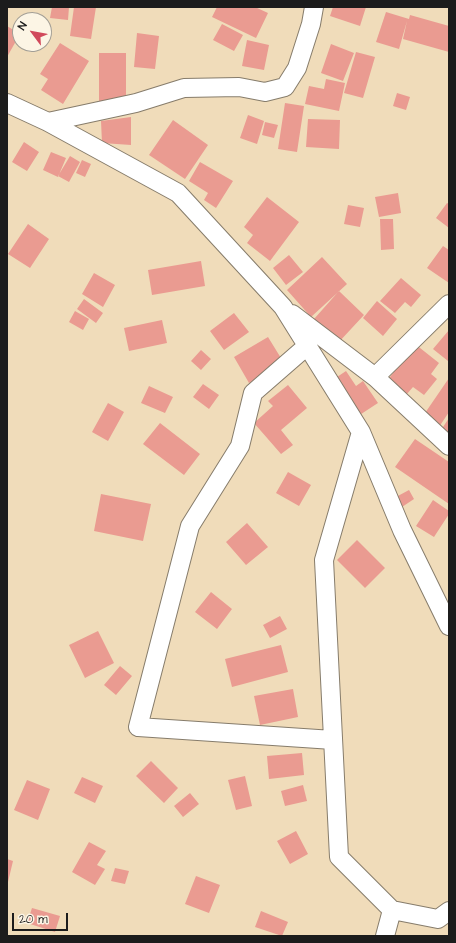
<!DOCTYPE html>
<html>
<head>
<meta charset="utf-8">
<style>
	body { margin:0 }
	#map { position:relative; width:456px; height:943px; overflow:hidden; background:#f0dcba; font-family:"Architects Daughter",sans-serif }
	canvas { display:block }
	.frame { position:absolute; inset:0; border:8px solid #1c1c1c; pointer-events:none }
	.north { position:absolute; left:12px; top:12px; width:40px; height:40px; box-sizing:border-box; background:#fcf5e5; border:1px solid #a29e95; border-radius:50%; rotate:302deg; font-size:11px; font-weight:700; line-height:16px; text-align:center; color:#1c1c1c }
	.north::after { content:''; display:block; margin:auto; width:14px; height:18px; background:#d1495b; clip-path:polygon(50% 0,100% 100%,50% 72%,0 100%) }
	.scale { position:absolute; left:12px; top:913px; width:56px; height:18px; box-sizing:border-box; border:2px solid #1c1c1c; border-top:0; padding-left:5px; font-size:12px; line-height:14px; white-space:nowrap; color:#1c1c1c; -webkit-text-stroke:3px #fcf5e5; paint-order:stroke }
</style>
</head>
<body>
<div id="map">
<canvas width="456" height="943"></canvas>
<div class="frame"></div>
<div class="north">N</div>
<div class="scale">20 m</div>
</div>
<script>
const ctx = document.querySelector('canvas').getContext('2d');
ctx.lineJoin = 'round';
function fillPath(path, color) {
  ctx.fillStyle = color;
  ctx.fill(path, 'evenodd');
}
function trace(path, color, width, dash) {
  ctx.strokeStyle = color;
  ctx.lineWidth = width;
  ctx.lineCap = dash ? 'butt' : 'round';
  ctx.setLineDash(dash || []);
  ctx.stroke(path);
}
fillPath(new Path2D(`
	M52,7H69L68,20L50,18Z
	M74,7H96L91,39L70,36Z
	M217,7H255L268,13L256,38L212,17Z
	M333,7H366L360,26L330,16Z
	M386,12L409,19L410,15L449,26V52L403,39L407,21L399,49L376,42Z
	M222,24L243,35L234,51L213,40Z
	M7,26L20,34L7,57Z
	M137,33L159,36L155,69L134,67Z
	M247,40L269,45L264,70L242,66Z
	M60,43L89,61L63,104L41,90L48,79L40,74Z
	M331,44L354,53L343,81L321,73Z
	M356,52L375,57L363,98L344,93Z
	M99,53H126V102H99Z
	M326,79L345,83L339,111L305,104L309,86L324,89Z
	M397,93L410,97L406,110L393,106Z
	M285,103L304,106L297,152L278,149Z
	M248,115L264,121L257,144L240,138Z
	M131,117V145L102,143L101,121Z
	M308,119L340,120L339,149L306,147Z
	M173,120L208,145L185,179L149,155Z
	M265,122L278,125L274,138L262,135Z
	M24,142L39,152L27,171L12,162Z
	M51,152L66,158L58,177L43,170Z
	M70,156L80,162L69,182L58,176Z
	M82,160L91,164L85,177L76,173Z
	M200,162L233,181L216,208L204,200L208,193L189,181Z
	M398,193L401,213L379,217L375,197Z
	M267,197L299,222L270,261L247,243L253,235L244,227Z
	M447,203L449,204V228L436,218Z
	M348,205L364,208L360,227L344,224Z
	M380,219H393L394,249L381,250Z
	M28,224L49,239L30,268L8,254Z
	M443,246L449,250V283L427,268Z
	M289,255L303,272L286,285L273,268Z
	M322,257L347,284L311,317L287,290Z
	M201,261L205,286L152,295L148,270Z
	M94,273L115,285L103,307L82,294Z
	M401,278L421,295L411,307L405,302L395,313L380,301Z
	M339,291L364,315L338,343L314,319Z
	M84,299L103,313L96,323L77,309Z
	M377,301L397,319L383,336L363,318Z
	M75,311L89,319L83,330L69,322Z
	M234,313L249,332L224,350L210,331Z
	M162,320L167,343L129,351L124,328Z
	M449,330V360L448,361L433,349Z
	M268,337L284,363L249,383L234,357Z
	M415,344L439,363L431,374L437,379L424,395L413,387L406,395L387,381Z
	M201,350L211,359L201,370L191,361Z
	M346,371L356,386L363,381L378,403L355,418L331,381Z
	M449,378V412L439,427L423,416Z
	M203,384L219,395L209,409L193,397Z
	M288,385L307,408L281,430L293,445L281,454L254,423L273,406L268,401Z
	M149,386L173,397L165,413L141,403Z
	M108,403L124,412L108,441L92,432Z
	M449,418V436L441,430Z
	M160,423L200,454L184,475L143,444Z
	M415,439L449,462V504L395,467Z
	M288,472L311,485L299,506L276,493Z
	M409,490L414,499L402,507L396,497Z
	M101,494L151,504L143,541L94,531Z
	M433,500L449,511V514L434,537L416,526Z
	M247,523L268,547L246,565L226,542Z
	M357,540L385,568L365,588L337,560Z
	M211,592L232,609L217,629L195,612Z
	M280,616L287,629L270,638L263,625Z
	M98,631L114,663L85,678L69,645Z
	M281,645L288,672L232,687L225,659Z
	M120,666L132,676L116,695L104,685Z
	M293,689L298,717L260,725L254,696Z
	M302,753L304,775L269,779L267,756Z
	M151,761L178,788L164,803L136,776Z
	M245,776L252,806L236,810L228,780Z
	M82,777L103,786L95,803L74,793Z
	M27,780L50,789L38,820L14,810Z
	M303,785L307,801L285,806L281,791Z
	M190,793L199,804L183,817L174,806Z
	M296,831L308,854L290,864L277,841Z
	M89,842L106,851L97,865L105,869L95,885L72,872Z
	M7,859L13,861L8,882H7Z
	M115,868L129,871L125,884L111,881Z
	M196,876L220,885L209,913L185,904Z
	M32,908L60,916L55,932L27,923Z
	M261,911L288,922L282,936L255,927Z`), '#ea9b91');
const minor = new Path2D(`
	M7,103L48,122L178,193L283,307L361,432L402,530L449,626
	M48,122L136,103L184,88L239,87L265,92L285,87L297,68L311,24L314,7
	M292,314L375,377L449,446
	M307,346L253,393L240,446L190,526L138,727L333,740
	M375,377L449,304
	M361,432L324,560L339,857L392,910L438,919L449,911
	M385,936L392,910`);
trace(minor, '#867c6b', 20);
trace(minor, '#fff', 18);
</script>
</body>
</html>
